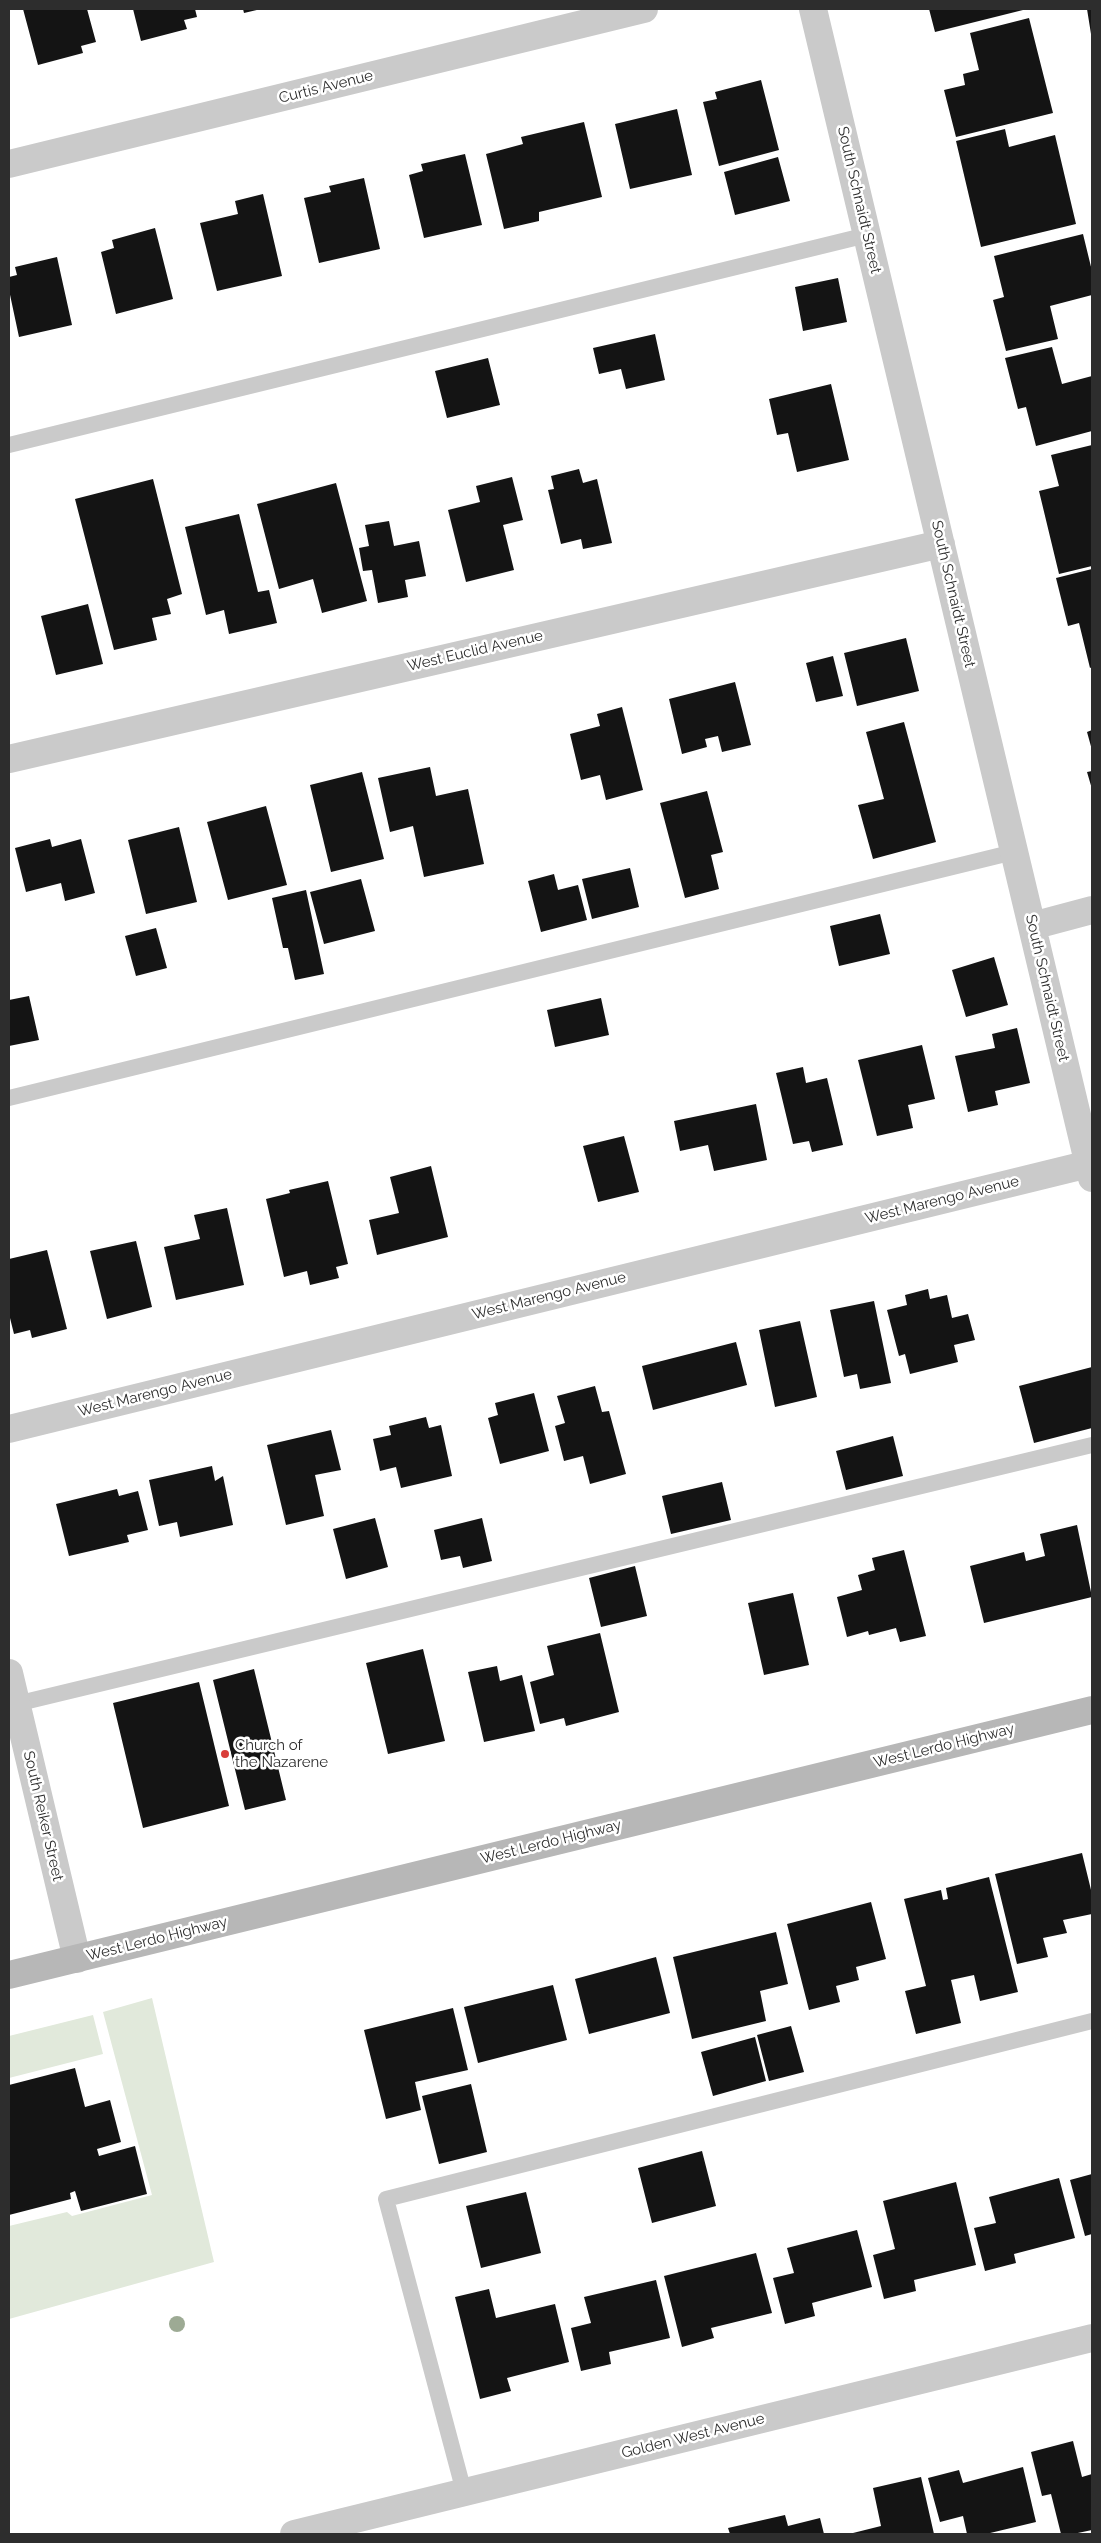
<!DOCTYPE html>
<html>
<head>
<meta charset="utf-8">
<style>
	body { margin:0 }
	#map { position:relative; width:1101px; height:2543px; overflow:hidden; background:#fff; font-family:Raleway,sans-serif }
	canvas { display:block }
	.frame { position:absolute; inset:0; border:10px solid #2d2d2d; pointer-events:none }
</style>
</head>
<body>
<div id="map">
<canvas width="1101" height="2543"></canvas>
<div class="frame"></div>
</div>
<script>
const ctx = document.querySelector('canvas').getContext('2d');
ctx.lineJoin = 'round';
function fillPath(path, color) {
  ctx.fillStyle = color;
  ctx.fill(path, 'evenodd');
}
function trace(path, color, width, dash) {
  ctx.strokeStyle = color;
  ctx.lineWidth = width;
  ctx.lineCap = dash ? 'butt' : 'round';
  ctx.setLineDash(dash || []);
  ctx.stroke(path);
}
function drawText(font, color, halo, rows, align = 'center') {
  ctx.font = font + ' Raleway,sans-serif';
  ctx.lineWidth = 5;
  ctx.setLineDash([]);
  ctx.textBaseline = 'middle';
  ctx.strokeStyle = halo;
  ctx.fillStyle = color;
  for (const [text, x, y, turn = 0] of rows) {
    ctx.save();
    ctx.translate(x, y);
    ctx.rotate((+turn || 0) * Math.PI / 180);
    ctx.textAlign = isNaN(turn) ? turn : align;
    if (halo) ctx.strokeText(text, 0, 0);
    ctx.fillText(text, 0, 0);
    ctx.restore();
  }
}
fillPath(new Path2D(`
	M152,1998L214,2262L9,2319V2226L67,2212L72,2216L152,2195L103,2012Z
	M93,2015L103,2054L9,2078V2036Z`), '#e1e9db');
fillPath(new Path2D(`
	M23,9H87L96,42L81,46L83,53L38,65Z
	M133,9H195L197,17L184,20L187,29L141,41Z
	M243,9H261L244,13Z
	M929,9H1027L935,32Z
	M1087,9H1092V34H1091Z
	M1029,18L1053,113L956,137L944,90L965,85L963,74L979,70L970,33Z
	M761,80L779,150L719,166L703,102L717,99L715,92Z
	M677,109L692,175L630,189L615,124Z
	M584,122L602,197L539,212V221L504,229L486,154L523,144L521,137Z
	M1005,129L1009,147L1055,135L1076,224L981,247L956,141Z
	M465,154L482,225L424,238L409,175L423,171L421,164Z
	M778,157L790,201L735,215L724,172Z
	M364,178L380,249L319,263L304,198L331,192L329,186Z
	M263,194L282,276L217,291L200,223L238,214L235,201Z
	M155,228L173,299L116,314L101,252L114,248L112,240Z
	M1083,234L1092,271V295L1050,306L1058,339L1006,351L993,300L1004,297L994,256Z
	M57,257L72,325L19,337L9,290V277L17,275L15,267Z
	M838,278L847,322L803,331L795,287Z
	M655,334L665,380L626,389L621,369L599,374L593,348Z
	M1052,347L1062,384L1092,376V431L1036,446L1026,407L1018,409L1005,358Z
	M488,358L500,405L447,418L435,371Z
	M831,384L849,460L797,472L788,433L777,435L769,399Z
	M1092,445V566L1059,574L1039,491L1059,486L1051,455Z
	M579,469L583,483L597,479L612,543L583,549L581,539L561,544L548,490L554,489L551,476Z
	M512,477L523,520L503,525L514,570L466,582L448,510L480,502L476,486Z
	M153,479L182,594L167,599L171,614L152,618L157,640L114,650L75,499Z
	M336,483L367,601L322,613L313,579L279,589L257,504Z
	M239,514L258,592L269,590L277,623L229,634L224,610L206,615L185,527Z
	M389,521L394,546L419,541L426,576L405,580L408,597L378,603L372,570L363,571L359,548L369,546L365,525Z
	M1092,569V667L1090,668L1079,623L1068,626L1056,578Z
	M88,604L103,664L56,675L41,616Z
	M906,638L919,691L857,706L844,653Z
	M833,656L843,696L816,702L806,663Z
	M735,682L751,745L722,752L718,736L705,739L707,747L682,754L669,699Z
	M622,707L643,790L606,800L600,775L581,780L570,734L600,726L597,714Z
	M904,722L936,842L873,859L858,805L884,799L866,732Z
	M1092,730V750L1087,732Z
	M430,767L436,796L468,789L484,864L424,877L413,826L390,832L378,778Z
	M1092,771V789L1087,772Z
	M362,772L384,859L331,872L310,785Z
	M707,791L723,852L711,855L719,889L685,898L660,803Z
	M266,806L287,885L228,900L207,822Z
	M179,827L197,902L146,914L128,840Z
	M50,839L52,847L81,839L95,893L65,901L61,883L26,892L15,848Z
	M630,868L639,907L592,919L582,879Z
	M554,874L558,890L578,885L587,920L541,932L528,881Z
	M361,879L375,931L324,944L310,892Z
	M306,890L324,974L295,980L288,948H283L272,898Z
	M880,914L890,954L839,966L830,926Z
	M156,928L167,968L136,976L125,936Z
	M994,957L1008,1005L966,1017L952,970Z
	M29,996L39,1040L9,1046V1000Z
	M601,998L609,1035L555,1047L547,1010Z
	M1017,1028L1030,1083L995,1091L998,1105L968,1112L955,1056L995,1048L992,1034Z
	M922,1045L935,1099L908,1105L913,1128L877,1136L858,1060Z
	M803,1067L806,1083L827,1078L843,1145L812,1152L809,1141L793,1144L776,1073Z
	M756,1104L767,1160L714,1171L708,1145L680,1151L674,1121Z
	M624,1136L639,1192L598,1202L583,1146Z
	M431,1166L448,1237L377,1255L369,1220L399,1213L390,1177Z
	M328,1181L348,1264L336,1267L339,1278L310,1285L307,1271L284,1277L266,1199L290,1193L289,1190Z
	M227,1208L244,1285L176,1300L164,1247L200,1239L194,1215Z
	M136,1241L152,1307L107,1319L90,1251Z
	M47,1250L67,1329L32,1338L30,1330L14,1334L9,1314V1259Z
	M928,1289L930,1299L947,1295L952,1318L968,1314L975,1340L954,1345L958,1362L910,1374L905,1354L899,1356L887,1310L907,1305L905,1295Z
	M874,1301L891,1383L860,1389L857,1374L844,1377L830,1310Z
	M800,1321L817,1397L775,1407L759,1330Z
	M736,1342L747,1385L653,1410L642,1366Z
	M1092,1367V1428L1034,1443L1019,1386Z
	M595,1386L602,1412L609,1411L626,1474L590,1484L583,1456L564,1461L555,1426L565,1423L557,1396Z
	M534,1393L549,1451L500,1464L488,1418L498,1415L495,1403Z
	M426,1417L429,1428L441,1425L452,1476L401,1488L396,1467L380,1471L373,1439L391,1435L389,1426Z
	M331,1430L341,1470L315,1475L324,1516L286,1525L267,1445Z
	M893,1436L903,1476L846,1490L836,1451Z
	M212,1466L215,1481L223,1476L233,1525L180,1537L177,1522L159,1526L149,1480Z
	M722,1482L731,1520L671,1534L662,1496Z
	M117,1489L119,1496L138,1491L148,1530L127,1535L129,1542L69,1556L56,1504Z
	M375,1518L388,1567L346,1579L333,1529Z
	M482,1518L492,1561L463,1568L460,1556L441,1560L434,1530Z
	M1077,1525L1092,1597L984,1623L970,1566L1024,1552L1026,1561L1045,1556L1040,1534Z
	M904,1550L926,1636L900,1642L896,1628L869,1635L868,1631L847,1637L837,1597L862,1590L858,1575L875,1570L872,1558Z
	M635,1566L647,1616L601,1627L589,1578Z
	M793,1593L809,1665L764,1675L748,1603Z
	M600,1633L619,1712L566,1726L564,1718L540,1724L530,1682L554,1675L547,1646Z
	M423,1649L445,1741L388,1754L366,1663Z
	M497,1666L500,1681L522,1675L535,1731L484,1742L468,1672Z
	M254,1669L286,1800L245,1810L213,1680Z
	M199,1682L229,1806L143,1828L113,1703Z
	M1082,1853L1092,1894V1914L1063,1920L1067,1933L1043,1938L1048,1957L1017,1964L995,1874Z
	M989,1877L1018,1992L980,2001L974,1975L951,1980L961,2023L916,2034L905,1991L926,1986L904,1899L941,1890L943,1900L948,1899L946,1888Z
	M871,1902L886,1959L856,1967L859,1980L836,1986L840,2002L809,2010L787,1924Z
	M776,1932L788,1984L760,1991L766,2021L692,2039L673,1957Z
	M656,1957L670,2013L589,2034L575,1979Z
	M553,1985L567,2040L478,2063L464,2007Z
	M453,2008L468,2070L415,2082L421,2110L386,2119L364,2030Z
	M791,2026L804,2072L769,2081L757,2035Z
	M755,2037L766,2081L713,2096L701,2052Z
	M75,2068L85,2107L110,2100L121,2142L97,2149L99,2156L135,2146L147,2194L81,2211L75,2191L70,2193L71,2199L9,2215V2085Z
	M471,2084L487,2152L439,2164L422,2096Z
	M702,2151L716,2206L652,2223L638,2168Z
	M1092,2174V2234L1085,2236L1070,2180Z
	M1059,2178L1075,2238L1014,2254L1016,2263L985,2271L974,2228L996,2223L989,2197Z
	M956,2182L976,2265L914,2280L916,2291L884,2299L873,2255L895,2249L883,2201Z
	M526,2192L541,2253L481,2268L466,2206Z
	M857,2230L872,2287L812,2303L815,2316L785,2324L773,2278L794,2273L787,2248Z
	M756,2253L772,2313L711,2328L714,2338L682,2347L664,2276Z
	M656,2280L670,2338L609,2352L611,2364L581,2371L571,2328L591,2323L584,2297Z
	M489,2289L496,2318L555,2304L569,2362L507,2378L511,2391L480,2399L455,2297Z
	M1073,2441L1082,2477L1092,2474V2530L1073,2534H1061L1051,2494L1042,2496L1031,2452Z
	M1023,2467L1036,2522L986,2534H967L963,2516L940,2522L928,2478L959,2470L963,2483Z
	M921,2477L934,2534H849L881,2526L873,2488Z
	M785,2515L788,2526L820,2518L824,2534H730L728,2528Z`), '#141414');
trace(new Path2D(`
	M9,445L867,235
	M9,1098L1014,852
	M16,1704L1092,1445
	M464,2492L386,2199L1092,2021`), '#cacaca', 16);
trace(new Path2D(`
	M813,9L1092,1178
	M9,164L644,9
	M9,759L941,544
	M1032,926L1092,910
	M9,1429L1089,1164
	M9,1673L77,1959
	M294,2534L1092,2338`), '#cacaca', 28);
trace(new Path2D(`
	M9,1975L1092,1710`), '#b7b7b7', 28);
ctx.fillStyle = '#9daa94';
for (const [x, y] of [
	[177,2324]
]) {
  ctx.beginPath();
  ctx.arc(x, y, 8, 0, 2 * Math.PI);
  ctx.fill();
}
for (const [x, y, r, color] of [
	[225,1754,5,"#d93e3a"]
]) {
  const dot = new Path2D();
  dot.arc(x, y, r, 0, 2 * Math.PI);
  ctx.fillStyle = color;
  ctx.fill(dot);
  trace(dot, '#fff', 2);
}
drawText('15px', '#2d2d2d', '#fff', [
	["Curtis Avenue",326,87,-14],
	["South Schnaidt Street",859,200,77],
	["South Schnaidt Street",953,594,77],
	["West Euclid Avenue",475,651,-13],
	["South Schnaidt Street",1047,988,77],
	["West Marengo Avenue",942,1200,-14],
	["West Marengo Avenue",549,1296,-14],
	["West Marengo Avenue",155,1393,-14],
	["West Lerdo Highway",944,1746,-14],
	["South Reiker Street",43,1816,77],
	["West Lerdo Highway",551,1842,-14],
	["West Lerdo Highway",157,1939,-14],
	["Golden West Avenue",693,2436,-14]
]);
drawText('15px', '#2d2d2d', '#fff', [
	["Church of",235,1745],
	["the Nazarene",235,1762]
], 'left');
</script>
</body>
</html>
